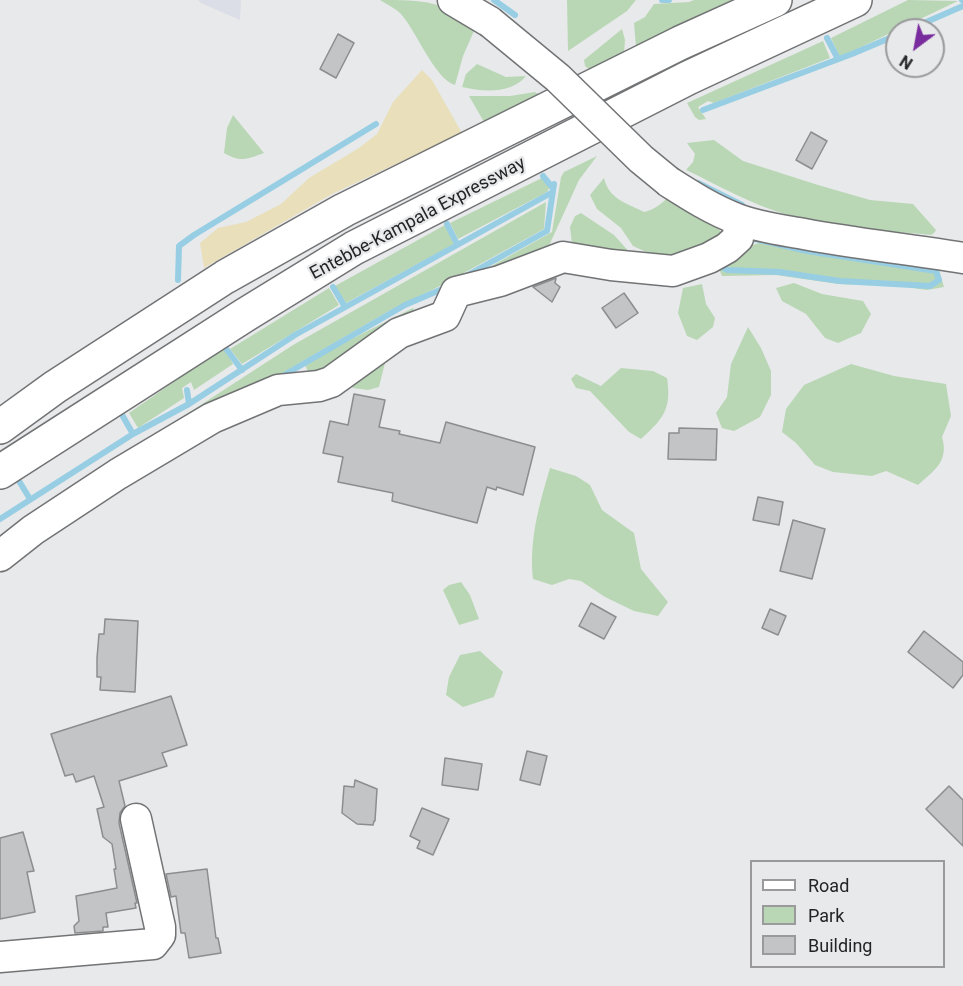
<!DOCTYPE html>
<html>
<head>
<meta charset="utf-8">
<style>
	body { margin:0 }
	#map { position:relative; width:963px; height:986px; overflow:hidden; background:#e8e9eb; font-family:Roboto,sans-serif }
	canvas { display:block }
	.legend { position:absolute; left:750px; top:860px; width:195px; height:108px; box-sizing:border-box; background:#e8e9eb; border:2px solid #9a9a9c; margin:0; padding:8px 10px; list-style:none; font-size:18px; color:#242425 }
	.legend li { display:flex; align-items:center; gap:12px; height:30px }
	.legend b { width:30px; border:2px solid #9a9a9c }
	.north { position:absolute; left:885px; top:18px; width:60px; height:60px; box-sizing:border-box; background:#e8e9eb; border:2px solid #9a9a9c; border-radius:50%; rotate:212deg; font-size:16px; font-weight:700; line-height:24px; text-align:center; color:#242425 }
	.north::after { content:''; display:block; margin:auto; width:21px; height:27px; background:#792c9d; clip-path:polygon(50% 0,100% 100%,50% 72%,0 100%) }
</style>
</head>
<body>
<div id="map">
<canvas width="963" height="986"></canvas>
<ul class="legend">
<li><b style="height:8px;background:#fff"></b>Road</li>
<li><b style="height:16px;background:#b9d7b5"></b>Park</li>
<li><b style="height:16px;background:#c3c4c6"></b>Building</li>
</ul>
<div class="north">N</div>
</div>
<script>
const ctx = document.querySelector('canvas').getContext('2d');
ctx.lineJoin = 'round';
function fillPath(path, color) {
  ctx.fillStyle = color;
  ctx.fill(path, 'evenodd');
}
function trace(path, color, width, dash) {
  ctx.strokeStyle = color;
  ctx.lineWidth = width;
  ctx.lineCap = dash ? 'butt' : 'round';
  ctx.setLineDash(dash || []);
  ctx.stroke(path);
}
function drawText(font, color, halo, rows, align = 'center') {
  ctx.font = font + ' Roboto,sans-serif';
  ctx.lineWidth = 4.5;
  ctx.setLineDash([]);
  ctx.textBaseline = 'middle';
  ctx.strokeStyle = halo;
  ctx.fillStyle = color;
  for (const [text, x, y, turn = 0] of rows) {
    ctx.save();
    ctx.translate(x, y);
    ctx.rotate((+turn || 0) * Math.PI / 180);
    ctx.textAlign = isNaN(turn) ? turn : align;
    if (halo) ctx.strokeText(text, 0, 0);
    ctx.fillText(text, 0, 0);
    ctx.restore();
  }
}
fillPath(new Path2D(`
	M198,0H241L240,20L201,3Z`), '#dbdde7');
fillPath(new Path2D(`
	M380,0C422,0 449,0 474,31L463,56L455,85C435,80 415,28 400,13C395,8 386,4 380,0Z
	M567,0H636L627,11L568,51Z
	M694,0H732L636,47L634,23L645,17L654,4L689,2Z
	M908,0L958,1L840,57L831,38Z
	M622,29L625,40L624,53L590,70L585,66L584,60Z
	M823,41L830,58L714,103L708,101L698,107L706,119L699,120L695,117L687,103Z
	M477,64L506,77L526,76C512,94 483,92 462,87L466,74Z
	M535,92L540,95L484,122L469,96H510Z
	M233,115L264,153C247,159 241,163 224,153L227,128Z
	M714,140L743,161L818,185L870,200L913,204L936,230L934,233L931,235C884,230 834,229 788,215C752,205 720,186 686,170L693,162L695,154L687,143Z
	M597,156L579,180L542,261L454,287L552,232L561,177L564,172Z
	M542,178L550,187L547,192L458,239L450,223Z
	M604,178C609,199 626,203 644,212C656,210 666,199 674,192L716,225L725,238L671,263L633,246L621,228L597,209L590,195Z
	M546,202L544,229L442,285L389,311L255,389L142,443L293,345Z
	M581,213L614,235L632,255L572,244L570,227L575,216Z
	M445,225L454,244L346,303L335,286Z
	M766,242L837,257L938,267L944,287L927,290L898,286L838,284L776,275L722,276L719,269C729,256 750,243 766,242Z
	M794,283L822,294L863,301L871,314L861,333L838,343L825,338L806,314L782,301L776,288Z
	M702,284L706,304L715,318L713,327L697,340L687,336L678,313L683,288Z
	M329,288L339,305L242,364L230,349Z
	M413,308L421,325L401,341L385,363L379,387L368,390L353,388L337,370L310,375L304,363Z
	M748,327L761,348L771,371V395L760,417L734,431L722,428L716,413L727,397L731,364Z
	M224,347L233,364L194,390L191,382L182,388L184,398L138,428L129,413Z
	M851,364L894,376L946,384L951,416L942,437C949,461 935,470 918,485L886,471L872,476L833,472L815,465L796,443L782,432L786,409L804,385Z
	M621,368L653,371L667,378C672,409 663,419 641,439L629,432L590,391L576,388L571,379L576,374L601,386Z
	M550,468L576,476L590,485L602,510L634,533L641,569L668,602L658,616L634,611L605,597L581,581L569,579L552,585L533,579C529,540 539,505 550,468Z
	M461,582L470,595L479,619L459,625L443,590L449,585Z
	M480,651L503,672L494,697L463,707L446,695L449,677L460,655Z`), '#b9d7b5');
fillPath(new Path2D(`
	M422,70L432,80L462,133L332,194L204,268L200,243L218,228L246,222L281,204L309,178L359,148L377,134L393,102Z`), '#e9dfba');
trace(new Path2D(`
	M494,0L515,15
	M662,0H669
	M962,0L963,1
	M908,30L963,6
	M827,38L838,59
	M703,110L852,54L897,35
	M543,176L552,187
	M698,183L742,205
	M447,224L457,244
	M755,239L807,251L936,271L939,280L930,286L840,281L779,272L727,270L717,264L749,241Z
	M466,276L547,231L554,184
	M178,280L179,246L194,235L376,124
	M333,287L345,307
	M227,350L242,370
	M279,378L405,305L447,287
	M187,390L189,404
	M121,413L133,434
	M19,481L30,499
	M0,519L133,434L189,404L295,335L551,193`), '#97cee4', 6);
const building = new Path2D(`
	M338,34L354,43L336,78L320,69Z
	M811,132L827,141L812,169L796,160Z
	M556,278L555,283L560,287L552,302L533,287Z
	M624,293L638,313L616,328L602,308Z
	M354,394L385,400L379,427L400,431L399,434L440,443L446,422L535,447L523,495L497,487L496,490L487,487L477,523L392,501L393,493L338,482L343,457L323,453L330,421L348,425Z
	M679,428L717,429L716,460L668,459L669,433H679Z
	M758,497L783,502L779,525L753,520Z
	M793,520L825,529L812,579L780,571Z
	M591,603L616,617L604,639L579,626Z
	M770,609L786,616L778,635L762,628Z
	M105,619L138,621L135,692L100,690L101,677H97V658L99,634H104Z
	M924,631L963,662V675L953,688L908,652Z
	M171,696L187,745L162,753L167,766L119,781L125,806L120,813L119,823L137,903H135L136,908L106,913L108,927H103V931L75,933L74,926L79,921L76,896L117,888L114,869H116L112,844L103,837L97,809L104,807L94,776L76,782L73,774L65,776L51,734Z
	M527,751L547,756L540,785L520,780Z
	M445,758L482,764L478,790L442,785Z
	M355,780L377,789L375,821H374L373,825L357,824L342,813L344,786L354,787Z
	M949,786L963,800V846L926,809Z
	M422,808L449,819L433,855L417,848L420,841L410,836Z
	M23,832L34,871L27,872L35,912L0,919V838Z
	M207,869L216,938H218L221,953L189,958L185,933H181L176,896L171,897L166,874Z`);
fillPath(building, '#c3c4c6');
trace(building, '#8c8d8f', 1.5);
const minor = new Path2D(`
	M453,0L490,22
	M669,182C691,196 713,210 737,219C758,227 782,230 804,234C857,244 910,249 963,258
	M0,556L33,530L118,474L212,418L278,390L319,386L331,382L399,333L445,316L456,292L500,281L563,257L611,265L673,271L709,258L727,248L738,238L739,220
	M0,957L153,944L160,935V927L136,819`);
const highway = new Path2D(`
	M0,427L55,387L225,277L344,210L680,43L775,0
	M0,472L245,315L354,248L688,78L855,0`);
trace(minor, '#727375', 33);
trace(highway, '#727375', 36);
trace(minor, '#fff', 30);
trace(highway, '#fff', 33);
const minorBridge = new Path2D(`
	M490,22L558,78L641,159L669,182`);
trace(minorBridge, '#727375', 33, []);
trace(minorBridge, '#fff', 30);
drawText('18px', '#242425', '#e8e9eb', [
	["Entebbe-Kampala Expressway",418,219,-28]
]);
</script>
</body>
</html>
